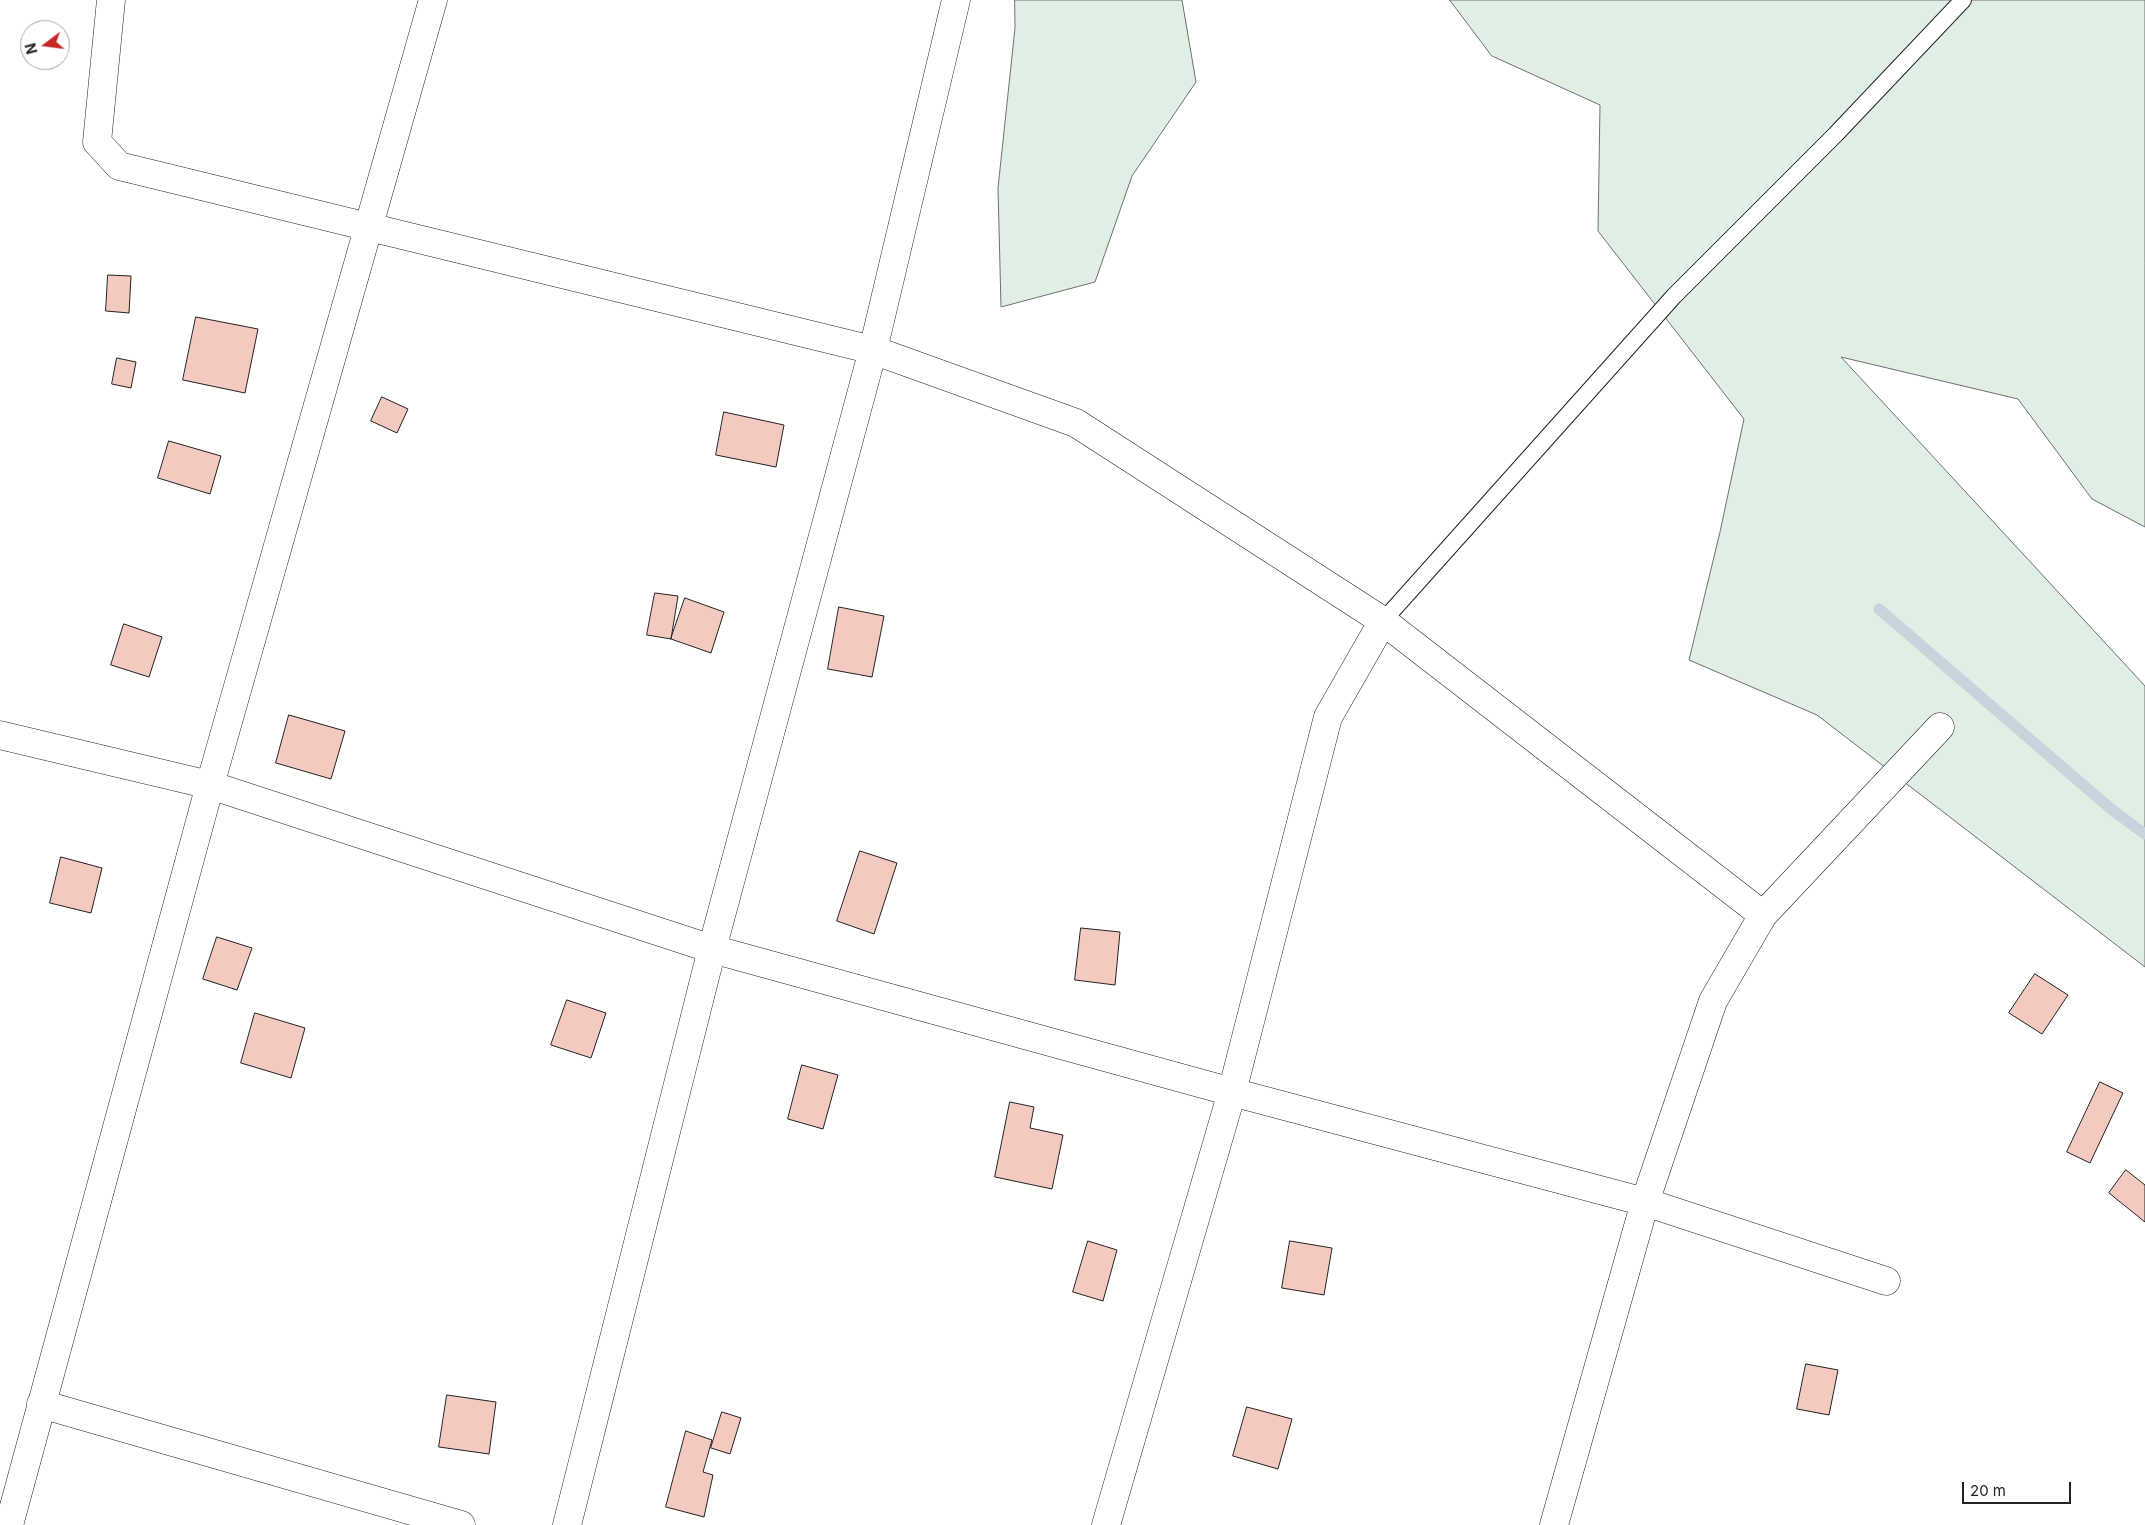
<!DOCTYPE html>
<html>
<head>
<meta charset="utf-8">
<style>
	body { margin:0 }
	#map { position:relative; width:2145px; height:1525px; overflow:hidden; background:#fff; font-family:Inter,sans-serif }
	canvas { display:block }
	.north { position:absolute; left:20px; top:20px; width:50px; height:50px; box-sizing:border-box; background:#fff; border:1px solid #a7a7a7; border-radius:50%; rotate:255deg; font-size:14px; font-weight:700; line-height:20px; text-align:center; color:#222 }
	.north::after { content:''; display:block; margin:auto; width:18px; height:22px; background:#c62828; clip-path:polygon(50% 0,100% 100%,50% 72%,0 100%) }
	.scale { position:absolute; left:1962px; top:1482px; width:109px; height:22px; box-sizing:border-box; border:2px solid #222; border-top:0; padding-left:6px; font-size:15px; line-height:18px; white-space:nowrap; color:#222; -webkit-text-stroke:4px #fff; paint-order:stroke }
</style>
</head>
<body>
<div id="map">
<canvas width="2145" height="1525"></canvas>
<div class="north">N</div>
<div class="scale">20 m</div>
</div>
<script>
const ctx = document.querySelector('canvas').getContext('2d');
ctx.lineJoin = 'round';
function fillPath(path, color) {
  ctx.fillStyle = color;
  ctx.fill(path, 'evenodd');
}
function trace(path, color, width, dash) {
  ctx.strokeStyle = color;
  ctx.lineWidth = width;
  ctx.lineCap = dash ? 'butt' : 'round';
  ctx.setLineDash(dash || []);
  ctx.stroke(path);
}
const green = new Path2D(`
	M1015,0H1182L1196,82L1132,176L1095,282L1001,307L998,188L1015,28Z
	M1450,0H2145V527L2092,499L2018,399L1841,357L2145,686V967L1817,715L1689,660L1720,532L1744,419L1598,231L1600,105L1492,56Z`);
fillPath(green, '#e0efe3');
trace(green, '#6f6f6f', 1);
trace(new Path2D(`
	M1879,609L2111,809L2145,834`), '#c7d3dd', 11);
const building = new Path2D(`
	M108,275L131,276L129,313L106,311Z
	M196,317L258,329L245,393L183,380Z
	M117,358L136,362L131,388L112,384Z
	M382,397L408,409L397,433L371,421Z
	M724,412L784,425L776,467L716,455Z
	M169,441L221,456L210,494L158,478Z
	M655,593L678,596L671,639L647,635Z
	M685,598L724,612L711,653L671,639Z
	M839,607L884,616L872,677L828,669Z
	M124,624L162,637L149,677L111,665Z
	M289,715L345,731L331,779L276,763Z
	M860,851L897,863L874,934L837,921Z
	M61,857L102,868L91,913L50,903Z
	M1081,928L1120,932L1115,985L1075,980Z
	M217,937L252,948L237,990L203,979Z
	M2035,974L2068,995L2042,1034L2009,1013Z
	M567,1000L606,1013L591,1058L551,1045Z
	M255,1013L305,1028L291,1078L241,1063Z
	M802,1065L838,1075L823,1129L788,1119Z
	M2100,1082L2123,1093L2090,1163L2067,1152Z
	M1010,1102L1034,1107L1030,1128L1063,1135L1052,1189L995,1177Z
	M2126,1170L2145,1185V1222L2109,1193Z
	M1088,1241L1117,1250L1103,1301L1073,1292Z
	M1290,1241L1332,1248L1324,1295L1282,1288Z
	M1806,1364L1838,1370L1829,1415L1797,1409Z
	M447,1395L496,1402L489,1454L439,1447Z
	M1247,1407L1292,1419L1278,1469L1233,1456Z
	M722,1412L741,1418L730,1454L711,1448Z
	M686,1431L712,1440L703,1472L713,1475L704,1517L666,1507Z`);
fillPath(building, '#f3c9c0');
trace(building, '#222', 1);
const lane = new Path2D(`
	M1383,621L1674,296L1836,134L1963,0`);
const street = new Path2D(`
	M111,0L97,142L119,166L873,350L712,949L567,1525
	M956,0L873,350L1076,423L1383,621L1763,915
	M0,735L210,785L712,949L1232,1092L1645,1202L1886,1281
	M41,1404L461,1525
	M9,1525L210,785L433,0
	M1106,1525L1232,1092L1328,717L1383,621
	M1554,1525L1645,1202L1713,1001L1763,915L1940,727`);
trace(lane, '#222', 18);
trace(street, '#222', 29);
trace(lane, '#fff', 16);
trace(street, '#fff', 28);
</script>
</body>
</html>
